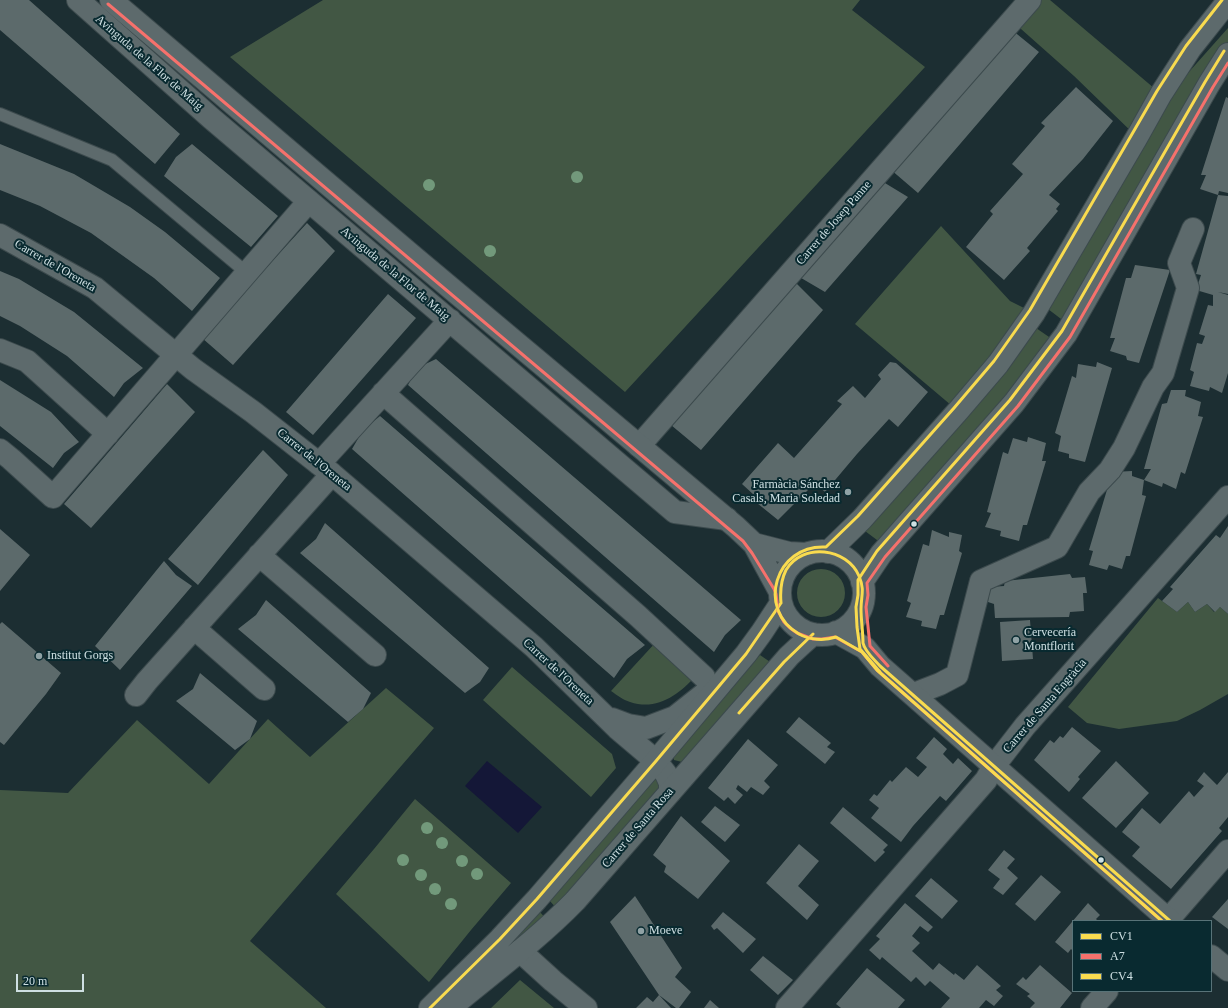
<!DOCTYPE html>
<html>
<head>
<meta charset="utf-8">
<style>
	body { margin:0 }
	#map { position:relative; width:1228px; height:1008px; overflow:hidden; background:#1c2e32; font-family:Georgia,serif }
	canvas { display:block }
	.legend { position:absolute; left:1072px; top:920px; width:140px; height:72px; box-sizing:border-box; background:#092a30; border:1px solid #587378; margin:0; padding:5px 7px; list-style:none; font-size:12px; color:#cfe0e3 }
	.legend li { display:flex; align-items:center; gap:8px; height:20px }
	.legend b { width:20px; border:1px solid #587378 }
	.scale { position:absolute; left:16px; top:974px; width:68px; height:18px; box-sizing:border-box; border:2px solid #cfe0e3; border-top:0; padding-left:5px; font-size:12px; line-height:14px; white-space:nowrap; color:#cfe0e3; -webkit-text-stroke:3px #092a30; paint-order:stroke }
</style>
</head>
<body>
<div id="map">
<canvas width="1228" height="1008"></canvas>
<ul class="legend">
<li><b style="height:5px;background:#f9db4f"></b>CV1</li>
<li><b style="height:5px;background:#f6716c"></b>A7</li>
<li><b style="height:5px;background:#f9db4f"></b>CV4</li>
</ul>
<div class="scale">20 m</div>
</div>
<script>
const ctx = document.querySelector('canvas').getContext('2d');
ctx.lineJoin = 'round';
function fillPath(path, color) {
  ctx.fillStyle = color;
  ctx.fill(path, 'evenodd');
}
function trace(path, color, width, dash) {
  ctx.strokeStyle = color;
  ctx.lineWidth = width;
  ctx.lineCap = dash ? 'butt' : 'round';
  ctx.setLineDash(dash || []);
  ctx.stroke(path);
}
function drawText(font, color, halo, rows, align = 'center') {
  ctx.font = font + ' Georgia,serif';
  ctx.lineWidth = 4;
  ctx.setLineDash([]);
  ctx.textBaseline = 'middle';
  ctx.strokeStyle = halo;
  ctx.fillStyle = color;
  for (const [text, x, y, turn = 0] of rows) {
    ctx.save();
    ctx.translate(x, y);
    ctx.rotate((+turn || 0) * Math.PI / 180);
    ctx.textAlign = isNaN(turn) ? turn : align;
    if (halo) ctx.strokeText(text, 0, 0);
    ctx.fillText(text, 0, 0);
    ctx.restore();
  }
}
fillPath(new Path2D(`
	M323,0H860L852,10L925,67L625,392L230,57Z
	M1030,0H1050L1161,94L1137,137L1074,76L1012,21Z
	M1228,28V42L1065,322L1048,309L1180,82Z
	M941,226L1010,301L1034,313L958,411L855,324Z
	M1036,328L1052,339L1007,399L881,543L865,531Z
	M797 593a24 24 0 1 1 48 0a24 24 0 1 1-48 0Z
	M1158,598L1177,612L1188,602L1195,612L1207,604L1214,612L1220,607L1228,614V694L1200,710L1177,721L1119,729L1087,723L1068,707Z
	M656,642L696,676C678,695 657,711 630,702C623,700 617,695 611,691Z
	M760,655L776,666L697,755L682,762L674,760L673,754Z
	M512,667L612,754L616,768L591,797L483,700Z
	M386,688L434,728L250,941L326,1008H0V790L68,793L137,720L209,784L268,719L310,757Z
	M654,777L663,786L560,912L548,899Z
	M415,799L511,883L471,930L429,982L336,894L374,849Z
	M539,911L549,922L506,953L508,942Z
	M520,980L554,1008H491Z`), '#425744');
fillPath(new Path2D(`
	M487,761L542,807L518,833L465,786Z`), '#141737');
fillPath(new Path2D(`
	M0,0H29L180,134L155,164L0,30Z
	M1012,30L1039,52L918,193L890,169Z
	M1076,87L1113,121L1083,159L1049,195L1060,204L1056,209L1058,211L1027,248L1030,251L1004,280L966,247L993,214L990,211L1023,174L1012,164L1045,126L1041,123Z
	M1226,97L1228,98V193L1219,191L1218,195L1200,189L1206,175H1201Z
	M0,144L74,174L130,207L165,232L220,278L192,311L154,278L91,233L40,206L0,190Z
	M192,144L278,216L251,247L164,176L176,157Z
	M880,180L908,197L825,292L796,275Z
	M1218,195L1228,196V294L1218,292L1228,295V373L1222,393L1210,387L1209,391L1190,386L1194,372L1190,370L1197,343L1202,344L1205,336L1199,334L1208,305L1213,306V295L1196,290L1201,275L1196,274Z
	M307,223L335,251L233,365L202,338Z
	M1135,265L1170,270L1139,363L1127,360L1126,356L1110,351L1115,338H1110L1126,278H1131Z
	M0,271L19,279L74,312L143,368L124,383L114,397L67,356L20,326L0,316Z
	M796,283L823,310L701,450L671,425Z
	M388,294L416,318L313,435L286,412Z
	M436,359L741,620L725,635L714,652L408,385L417,368Z
	M890,362L896,363L928,392L898,427L889,419L857,454L825,492L815,483L778,520L752,499L754,495L742,484L778,443L794,458L842,404L837,401L853,386L865,398L881,379L878,375Z
	M1097,362L1112,368L1085,462L1069,458V454L1058,451L1061,436L1055,433L1072,376L1076,378L1078,364L1096,367Z
	M0,380L51,412L79,442L64,453L53,468L0,426Z
	M167,384L195,412L91,528L64,504Z
	M1171,390H1186L1185,396L1201,402L1198,416L1203,417L1185,474L1181,472L1176,489L1163,483L1162,487L1144,480L1151,469H1144L1162,404L1167,403Z
	M380,416L645,645L627,659L614,678L352,449L363,430Z
	M1028,437L1046,443L1042,461H1046L1027,525H1023L1019,541L1000,536L1001,531L985,527L991,513L987,512L1003,452L1008,454L1013,438L1027,442Z
	M263,450L288,475L198,585L168,559Z
	M1132,471V476L1144,480L1142,495L1146,496L1130,556H1126L1122,569L1109,565L1107,570L1089,565L1093,551L1089,550L1109,483H1113V472Z
	M325,523L489,668L480,682L465,693L300,553L316,539Z
	M1228,526V614L1220,607L1215,612L1207,604L1195,612L1188,602L1177,612L1162,601L1173,589L1170,587L1216,535L1220,538Z
	M0,529L30,555L0,591Z
	M932,530L949,537V532L962,535L959,551L962,553L944,615H940L936,629L921,626L922,621L906,617L911,603L907,601L923,544L929,546Z
	M164,561L176,575L192,586L120,670L95,646Z
	M1070,574L1072,578L1085,577L1087,593H1083L1084,611L1070,612L1069,617L995,618L994,604L988,602L989,587L1004,586L1005,581Z
	M266,600L371,693L363,709L348,722L238,629L256,615Z
	M1030,620L1033,659L1002,661L1000,622Z
	M2,622L61,673L46,694L4,745L0,742V624Z
	M200,673L257,721L250,739L235,750L176,701L193,689Z
	M799,717L831,743L827,747L835,752L825,764L786,732Z
	M1072,727L1101,751L1078,777L1080,779L1069,792L1034,760L1050,740L1054,743L1060,736L1063,738Z
	M934,737L947,749L943,754L953,764L958,758L972,771L946,801L940,796L913,826L901,842L871,818L879,808L869,800L874,794L877,796L890,780L892,782L906,767L918,777L927,767L916,758Z
	M748,739L778,765L764,781L770,787L763,795L751,787L747,792L738,785L736,789L743,795L735,804L728,797L724,801L708,788Z
	M1116,761L1149,793L1116,828L1082,798Z
	M1204,772L1217,785L1228,772V817L1219,828L1222,831L1171,889L1132,856L1140,847L1122,832L1142,808L1160,824L1189,791L1194,797L1204,786L1197,781Z
	M715,806L740,825L725,842L701,822Z
	M843,807L888,845L883,850L885,852L875,862L830,823Z
	M681,816L730,861L698,899L664,872L666,866L653,855Z
	M799,844L819,861L798,886L819,905L807,920L766,883Z
	M1004,850L1015,859L1007,868L1018,878L1003,895L993,888L1000,879L988,870Z
	M1041,875L1061,892L1035,921L1015,904Z
	M931,878L958,901L942,919L915,896Z
	M635,896L682,968L675,977L691,992L679,1008H676L659,995L671,1008H636L647,997L653,1002L659,995L610,922Z
	M1228,899V929L1212,917Z
	M905,903L933,927L928,932L920,926L912,936L920,943L912,951L933,970L939,963L954,975L955,973L964,980L977,965L1001,986L996,990L1003,996L994,1006L986,1000L979,1008H941L950,998L930,981L925,986L916,977L911,982L882,957L880,960L869,950L880,939L876,936Z
	M1088,903L1100,915L1096,919L1098,921H1073V951L1071,949L1068,953L1055,942Z
	M723,912L756,939L743,953L717,928L714,930L711,926Z
	M763,956L793,980L778,995L750,970Z
	M1040,965L1072,993L1060,1008H1030L1035,1003L1027,996L1030,994L1016,984L1023,977L1026,980Z
	M867,968L905,1000L898,1008H841L836,1004Z
	M710,1000L719,1008H704Z`), '#5c6a6b');
const lane = new Path2D(`
	M0,114L112,160L247,273`);
const street = new Path2D(`
	M78,0L211,118L675,512L727,519
	M0,235L95,288L193,369L253,412L332,474L534,647L617,728L656,761L666,774L670,783V792
	M0,350L27,361L108,434
	M383,393L638,616L704,677
	M639,446L1030,0
	M0,450L11,459L53,497L309,201
	M319,464L450,320
	M259,555L375,655
	M194,628L264,689
	M914,694L940,684L957,675L981,581L1057,547L1089,492L1110,470L1124,448L1153,387L1163,373L1188,288L1179,263L1193,229
	M136,695L147,681L332,474
	M612,719L628,725L646,728L675,717L709,690
	M1167,921L1228,851
	M520,951L553,981L586,1008
	M787,1008L986,780L994,766L1025,726L1228,497
	M1092,1008L1107,991`);
const secondary = new Path2D(`
	M111,0L416,259L736,527L754,544L780,592
	M754,544L789,553L807,554
	M780 593a42 42 0 1 1 84 0a42 42 0 1 1-84 0Z
	M828,552L862,519L958,411L998,364L1034,313L1137,137L1161,94L1190,49L1228,1
	M862,582L881,554L1014,403L1066,334L1209,84L1228,54
	M836,632L865,648L880,666L1170,921
	M1211,956L1228,970
	M430,1008L500,939L537,899L656,761L746,654L762,632L781,603
	M450,1008C492,973 537,940 575,901L789,656L802,644L813,634`);
trace(lane, '#3c4a4d', 14);
trace(street, '#3c4a4d', 24);
trace(secondary, '#3c4a4d', 24);
trace(lane, '#5d6a6c', 12);
trace(street, '#5d6a6c', 22);
trace(secondary, '#5d6a6c', 22);
trace(new Path2D(`
	M781,603C780,592 781,580 786,570C803,542 847,548 859,576C865,590 861,596 861,609C861,620 863,632 863,643C865,652 874,659 880,666L1170,921
	M739,713L784,662L813,634
	M430,1008L500,939L537,899L656,761L746,654L781,603`), '#f9db4f', 3);
trace(new Path2D(`
	M108,4L743,541L752,553L774,589L776,594L778,611L784,622L790,628L797,633L813,639H822L835,637L862,652L877,670L1162,921
	M888,666L870,646L866,607L868,595L867,583L885,557L1018,406L1070,337L1213,87L1228,63`), '#f6716c', 3);
trace(new Path2D(`
	M880,672L860,649L857,627L856,607L858,595V580L877,551L1010,400L1062,331L1205,82L1224,51
	M1162,921L877,670L862,652L836,637C824,641 810,640 799,634C756,610 775,544 826,547L858,516L954,408L994,361L1030,310L1157,91L1186,46L1222,0`), '#f9db4f', 3);
ctx.fillStyle = '#72997b';
for (const [x, y] of [
	[577,177],
	[429,185],
	[490,251],
	[427,828],
	[442,843],
	[403,860],
	[462,861],
	[477,874],
	[421,875],
	[435,889],
	[451,904]
]) {
  ctx.beginPath();
  ctx.arc(x, y, 6, 0, 2 * Math.PI);
  ctx.fill();
}
for (const [x, y, r, color] of [
	[848,492,4,"#90a2a5"],
	[914,524,3.5,"#cfe0e3"],
	[1016,640,4,"#90a2a5"],
	[39,656,4,"#90a2a5"],
	[1101,860,3.5,"#cfe0e3"],
	[641,931,4,"#90a2a5"]
]) {
  const dot = new Path2D();
  dot.arc(x, y, r, 0, 2 * Math.PI);
  ctx.fillStyle = color;
  ctx.fill(dot);
  trace(dot, '#092a30', 1.5);
}
drawText('12px', '#cfe0e3', '#092a30', [
	["Avinguda de la Flor de Maig",149,63,41],
	["Carrer de Josep Panne",834,223,-49],
	["Carrer de l'Oreneta",55,266,30],
	["Avinguda de la Flor de Maig",395,274,40],
	["Carrer de l'Oreneta",314,460,39],
	["Carrer de l'Oreneta",558,672,43],
	["Carrer de Santa Engràcia",1045,706,-49],
	["Carrer de Santa Rosa",638,828,-49]
]);
drawText('12px', '#cfe0e3', '#092a30', [
	["Farmàcia Sánchez",840,485,"right"],
	["Casals, Maria Soledad",840,499,"right"],
	["Cervecería",1024,633],
	["Montflorit",1024,647],
	["Institut Gorgs",47,656],
	["Moeve",649,931]
], 'left');
</script>
</body>
</html>
